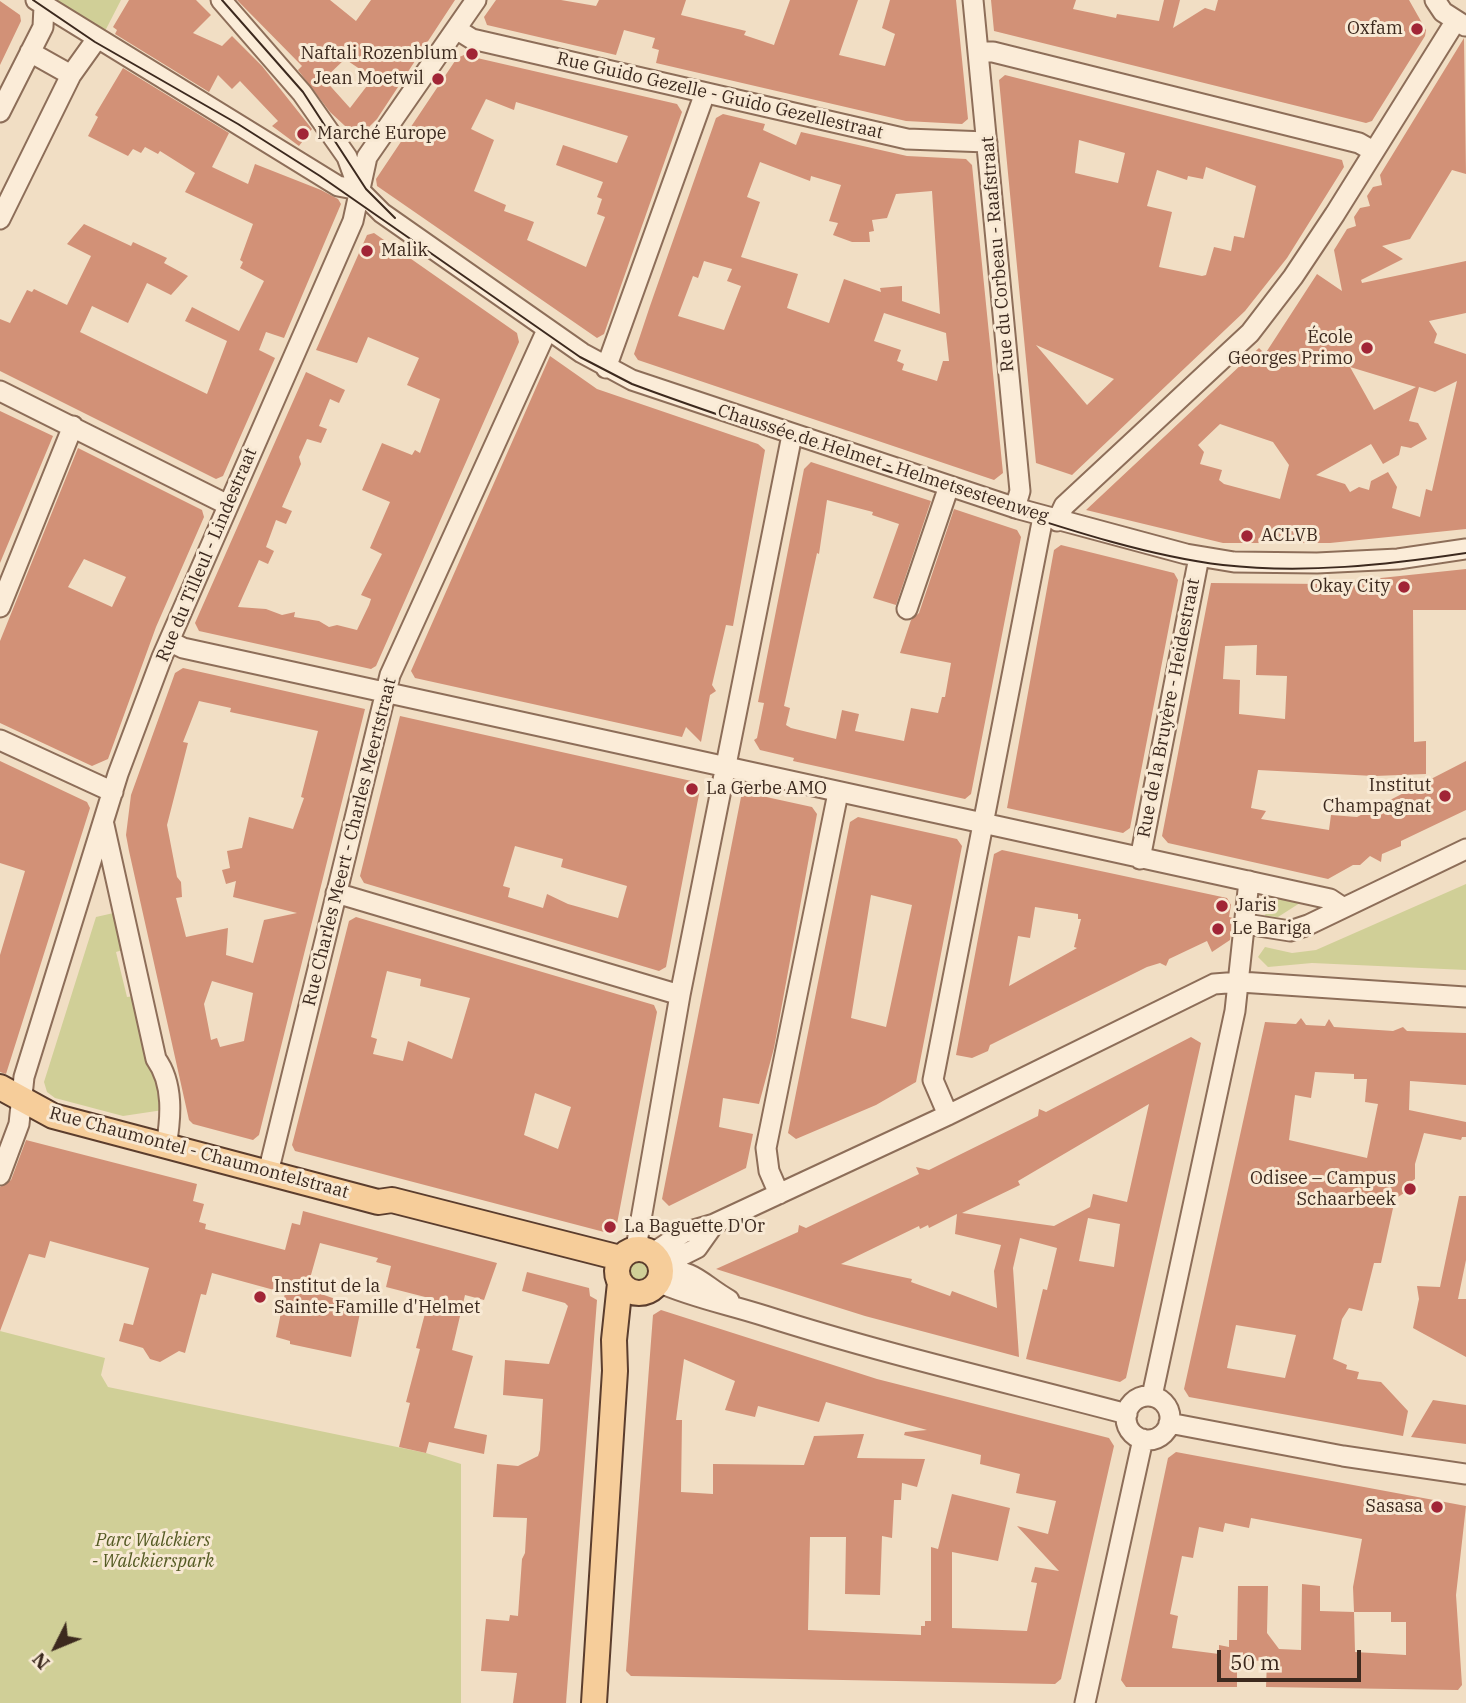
<!DOCTYPE html>
<html>
<head>
<meta charset="utf-8">
<style>
	body { margin:0 }
	#map { position:relative; width:1466px; height:1703px; overflow:hidden; background:#f1dec4; font-family:"IBM Plex Serif",serif }
	canvas { display:block }
	.north { position:absolute; left:21px; top:1612px; width:70px; height:70px; -webkit-text-stroke:5px #f8e9d4; paint-order:stroke; rotate:227deg; font-size:19px; font-weight:700; line-height:28px; text-align:center; color:#3c291e }
	.north::after { content:''; display:block; margin:auto; width:24px; height:32px; background:#3c291e; clip-path:polygon(50% 0,100% 100%,50% 72%,0 100%) }
	.scale { position:absolute; left:1217px; top:1650px; width:144px; height:32px; box-sizing:border-box; border:4px solid #3c291e; border-top:0; padding-left:9px; font-size:21px; line-height:24px; white-space:nowrap; color:#3c291e; -webkit-text-stroke:5px #f8e9d4; paint-order:stroke }
</style>
</head>
<body>
<div id="map">
<canvas width="1466" height="1703"></canvas>
<div class="north">N</div>
<div class="scale">50 m</div>
</div>
<script>
const ctx = document.querySelector('canvas').getContext('2d');
ctx.lineJoin = 'round';
function fillPath(path, color) {
  ctx.fillStyle = color;
  ctx.fill(path, 'evenodd');
}
function trace(path, color, width, dash) {
  ctx.strokeStyle = color;
  ctx.lineWidth = width;
  ctx.lineCap = dash ? 'butt' : 'round';
  ctx.setLineDash(dash || []);
  ctx.stroke(path);
}
function drawText(font, color, halo, rows, align = 'center') {
  ctx.font = font + ' "IBM Plex Serif",serif';
  ctx.lineWidth = 6;
  ctx.setLineDash([]);
  ctx.textBaseline = 'middle';
  ctx.strokeStyle = halo;
  ctx.fillStyle = color;
  for (const [text, x, y, turn = 0] of rows) {
    ctx.save();
    ctx.translate(x, y);
    ctx.rotate((+turn || 0) * Math.PI / 180);
    ctx.textAlign = isNaN(turn) ? turn : align;
    if (halo) ctx.strokeText(text, 0, 0);
    ctx.fillText(text, 0, 0);
    ctx.restore();
  }
}
fillPath(new Path2D(`
	M52,0H121L103,35Z
	M1466,884V970L1312,963L1268,967L1258,957L1265,947L1292,953L1316,950Z
	M1271,892L1303,901L1278,917L1265,916Z
	M118,912L126,949L116,952L127,997L136,996L163,1110L123,1116L55,1098L47,1092L44,1082L96,917Z
	M628 1270a10 10 0 1 1 20 0a10 10 0 1 1-20 0Z
	M0,1331L105,1358L101,1375L108,1387L426,1453L461,1464V1703H0Z`), '#d0cf97');
fillPath(new Path2D(`
	M129,0H196L211,15L193,33L222,46L232,36L262,66L312,129L299,146L272,126L278,121L240,81L232,89L218,75L209,92L115,34L117,30L113,27Z
	M237,0H330L356,21L371,0H455L377,119L358,138L330,112L298,70L302,66ZM345,59L373,78L350,108L324,79Z
	M496,0H561L596,6L599,0H686L681,15L746,31L744,35L774,45L790,0H858L839,55L885,66L895,34L882,28L890,0H956L968,119L962,124L906,121L656,63L659,50L652,48L655,38L624,30L616,55L487,25L484,17Z
	M991,0H1076L1073,9L1116,18L1117,14L1159,21L1164,0H1180L1173,28L1205,8L1215,11L1218,0H1409L1426,30L1425,36L1372,121L1366,123L994,31Z
	M0,1L20,15L21,21L0,65Z
	M1464,38L1466,174L1452,170L1410,239L1382,246L1403,259L1361,280L1362,283L1466,261V313L1429,321L1437,334L1434,343L1466,354V529L1330,543H1223L1086,510L1259,348L1265,354L1317,274L1342,291L1334,250L1347,229L1356,226L1354,217L1360,208L1370,206L1367,196L1373,187L1382,185L1380,175ZM1350,367L1416,387L1374,410ZM1457,381L1432,491L1426,489L1420,517L1392,508L1397,487L1388,472L1371,481L1369,490L1359,487L1350,492L1345,484L1316,475L1371,444L1383,464L1399,455L1401,446L1411,448L1427,439L1418,423L1409,421L1419,387L1435,392ZM1220,424L1273,442L1289,465L1280,499L1224,484L1219,480L1222,470L1200,464L1204,452L1198,445Z
	M464,55L677,104L682,112L604,334L597,338L377,186L376,179L457,58ZM486,99L514,110L516,102L628,136L617,163L563,145L556,165L603,182L597,197L602,199L597,214L605,217L586,267L527,240L534,222L504,211L506,205L474,191L494,140L471,129Z
	M123,68L229,133L212,167L248,184L255,164L321,190L338,199L341,204L284,338L266,332L259,350L275,358L223,476L216,479L0,371V319L10,323L27,290L32,292L34,289L67,305L91,256L67,244L84,224L131,246L133,242L167,258L164,263L188,276L171,295L147,283L128,323L92,306L80,332L207,394L227,341L185,321L192,307L239,331L264,281L240,268L243,262L240,260L253,224L185,192L195,173L160,151L158,154L145,147L141,153L133,149L128,156L88,136L98,117L95,115Z
	M1005,75L1342,160L1344,167L1287,258L1245,311L1072,475L1036,463L999,80ZM1079,140L1125,153L1118,183L1075,173ZM1206,167L1256,186L1244,238L1234,236L1231,251L1214,247L1206,275L1202,276L1159,267L1172,212L1147,206L1157,170L1187,180L1188,176L1203,179ZM1036,345L1114,379L1087,405Z
	M723,114L765,124L763,130L796,145L801,132L907,156L966,159L972,165L1003,473L994,480L638,360L634,354L650,306L716,118ZM760,162L810,181L811,176L841,185L829,221L838,223L833,235L852,242H870L869,232L874,231L872,220L887,218L896,194L932,191L940,314L902,301V286L880,288L881,292L844,279L829,323L787,308L798,274L741,257L760,202L747,197ZM704,261L732,269L727,281L741,286L724,330L678,316L693,276L698,278ZM884,313L946,333L949,361H943L937,381L902,370L904,364L897,361L901,350L874,341Z
	M374,233L517,333L519,342L376,666L371,669L199,631L195,623L306,372L345,390L339,403L330,399L319,426L327,429L321,443L307,439L299,457L301,464L282,507L292,511L286,524L276,520L266,547L274,551L268,564L259,560L238,607L266,609L282,615L295,612L294,617L319,621L329,627L337,625L357,630L369,605L371,599L361,595L382,554L370,548L390,502L362,490L382,443L412,455L415,450L420,453L440,399L407,385L419,358L368,337L357,363L316,350L367,235Z
	M550,356L597,389L758,444L765,450L733,626L726,625L712,685L716,691L710,695L701,742L686,727L682,737L415,678L411,671Z
	M0,411L53,436L0,563Z
	M78,448L202,510L204,517L156,627L108,759L92,766L0,723V641ZM84,559L126,577L112,607L68,587Z
	M811,462L931,501L896,605L873,598L899,524L872,515L873,512L827,500L819,554L817,553L784,706L790,708L786,725L791,728L836,739L842,710L859,714L855,731L904,741L911,708L938,713L942,697H945L951,663L900,653L911,620L919,613L954,509L1017,530L1021,537L971,794L965,799L793,761L794,758L760,750L754,740L757,738L764,703L758,702L804,469Z
	M1061,545L1174,573L1178,580L1130,828L1123,833L1007,808L1054,550Z
	M1466,569V610H1413L1414,742L1426,741V774L1374,776L1258,770L1251,808L1266,811L1261,819L1329,830L1331,815L1357,817L1466,761V810L1401,841V846L1382,854L1381,862L1370,856L1360,865H1353L1328,879L1168,843L1162,836L1211,583L1324,584ZM1257,645L1256,675L1287,676L1285,719L1239,714L1240,680L1223,679L1225,646Z
	M183,668L365,709L259,1135L253,1140L193,1124L189,1120L129,851L126,835L131,795L175,673ZM199,701L231,708L230,712L318,731L301,797L304,798L293,829L249,817L242,848L227,851L230,868L222,870L226,884L236,881L233,897L297,913L264,920L253,963L226,955L228,928L186,937L176,898L182,897L181,882L177,877L167,825L188,743L183,742ZM212,981L253,993L244,1041L220,1047L217,1038L211,1040L204,1004Z
	M400,716L696,782L700,789L666,967L659,971L364,883L360,876ZM515,846L563,859L561,867L627,886L618,918L568,904L547,894L543,908L508,897L510,888L503,886Z
	M0,761L87,802L90,808L6,1074L0,1072V955L25,871L0,863Z
	M748,793L812,807L817,814L774,1048L759,1104L723,1098L719,1127L753,1134L746,1168L669,1206L662,1199L741,797Z
	M858,817L957,839L962,846L916,1082L876,1105L796,1139L788,1133L850,822ZM871,895L912,905L886,1027L851,1018Z
	M1002,850L1227,898L1231,905L1229,917L1233,918L1230,940L1212,952L1207,941L1169,959L1166,966L1160,963L1147,967L990,1045L988,1051L972,1058L956,1055L994,854ZM1035,907L1078,914V919H1081L1074,947L1077,948L1009,986L1018,936L1030,938Z
	M356,917L654,1005L657,1012L616,1229L608,1233L295,1151L292,1145L349,921ZM387,971L421,979L420,986L470,998L452,1059L408,1041L403,1061L373,1054L377,1039L371,1037ZM535,1093L571,1107L558,1149L524,1135Z
	M1301,1018L1306,1025L1325,1026L1329,1019L1334,1027L1393,1031L1403,1027L1407,1031L1466,1033V1085L1410,1081L1409,1110L1466,1122V1137H1462L1461,1140L1424,1133L1415,1164V1179L1406,1185L1404,1193L1395,1199L1381,1263H1374L1362,1311L1349,1308L1342,1319L1333,1359L1347,1365L1346,1369L1359,1372L1357,1379L1381,1382L1408,1411L1403,1436L1189,1397L1184,1389L1265,1022L1296,1024ZM1315,1072L1354,1074V1079H1367L1365,1102L1378,1104L1367,1158L1289,1140L1295,1095L1311,1098ZM1236,1325L1296,1335L1285,1378L1227,1368Z
	M1191,1037L1201,1043L1126,1378L1120,1382L1026,1359L1043,1289L1047,1290L1057,1248L1020,1238L1013,1268L1019,1357L865,1316L716,1269L798,1232L799,1225L806,1228L919,1174L916,1167L929,1170L949,1160L1038,1116L1039,1109L1046,1112ZM1149,1104L1127,1202L1093,1194L1090,1207L1054,1226L962,1213L1020,1185L1018,1181ZM957,1214L955,1234L1001,1245L994,1271L997,1308L952,1291L950,1296L911,1282L912,1279L841,1264L919,1226L920,1229L928,1225L929,1228ZM1088,1218L1120,1224L1114,1267L1079,1261Z
	M26,1140L197,1184L193,1201L204,1204L199,1222L206,1224L205,1229L285,1250L292,1223L300,1225L303,1211L497,1263L484,1300L465,1295L452,1350L473,1356L454,1428L487,1435L484,1454L429,1442L426,1453L399,1447L410,1403L406,1402L420,1349L416,1348L429,1298L386,1287L391,1266L376,1262L378,1258L320,1243L307,1289L361,1308L351,1357L290,1344V1341L276,1337L285,1293L212,1273L206,1295L201,1294L185,1353L179,1351L160,1362L150,1359L143,1348L119,1341L124,1323L133,1325L149,1268L50,1241L45,1258L29,1254L0,1331V1187L11,1180Z
	M1459,1196H1466V1260L1458,1299H1466V1357L1413,1328L1419,1299L1417,1286L1440,1287Z
	M527,1272L589,1288L590,1296L597,1300L566,1703H513L517,1673L481,1671L486,1619L509,1621L510,1615L518,1616L522,1559L525,1553L527,1518L493,1517L497,1464L518,1466L538,1456L540,1450L543,1399L503,1395L505,1360L549,1364L568,1306L565,1303L522,1291Z
	M661,1310L877,1379L1109,1438L1114,1446L1061,1679L1055,1684L631,1676L626,1671L653,1315ZM684,1359L735,1381L725,1410L755,1417L758,1406L819,1422L826,1402L927,1430L905,1432L904,1435L981,1455L980,1464L1020,1474L1016,1493L1056,1501L1048,1534L1017,1526L1059,1571L1035,1567L1031,1582L1037,1583L1027,1631L952,1628V1552L998,1561L1010,1508L952,1494L938,1549L931,1547V1621H925V1626H921V1635L808,1630L810,1537H846L845,1594L880,1595L882,1536L892,1538L894,1500H901L902,1483L917,1487L925,1459L857,1458L864,1434L814,1436L804,1465L713,1464V1494L681,1492L682,1420H676Z
	M1433,1400L1466,1405V1444L1411,1437Z
	M1176,1452L1466,1506L1456,1595L1462,1685L1458,1690L1266,1687L1267,1661L1237,1660V1687H1126L1121,1680L1168,1458ZM1251,1518L1362,1539L1353,1587L1354,1612L1320,1611V1586L1302,1584L1301,1650L1279,1649L1267,1633L1268,1586H1238L1237,1640H1229V1647L1219,1645V1654L1172,1648L1178,1616L1170,1614L1182,1556L1193,1558L1199,1527L1223,1532L1225,1523L1249,1528ZM1354,1612H1391V1622H1406V1655L1355,1652Z`), '#d29177');
const minor = new Path2D(`
	M36,0L338,186L359,190
	M221,0L302,93L347,157L359,190L382,213L582,353L632,380L1019,509L1186,554L1234,562L1317,563L1398,559L1466,549
	M973,0L1020,491L1015,508
	M1435,0L1443,12L1465,26
	M456,29L472,39L907,139L987,142
	M30,52L71,75
	M979,52H993L1359,143L1373,151
	M0,112L43,27L44,6
	M0,219L71,75L96,40
	M606,368L705,93
	M0,391L228,505
	M1057,521L1064,506L1250,333L1293,277L1335,214L1455,22
	M0,607L73,426
	M907,609L949,486
	M169,641L183,648C565,732 947,816 1330,899L1342,907
	M0,740L113,792
	M104,825L156,1059C174,1084 171,1118 166,1147
	M1140,859L1199,557
	M336,893L680,995
	M1246,924L1290,931L1308,925L1466,849
	M948,1115L933,1080L1043,517
	M268,1173L390,675L547,330
	M0,1175L19,1124L24,1077L118,774L162,657L353,221L367,157L476,0
	M779,1194L769,1171L766,1148L838,793
	M636,1248L680,995L792,435
	M653,1253L683,1233L714,1224L948,1115L1214,984L1240,982L1466,997
	M661,1266L697,1248L714,1224
	M661,1270C695,1269 702,1285 729,1300
	M658,1282C694,1298 728,1304 765,1316C884,1354 1006,1382 1127,1414
	M1152,1396L1235,1011L1249,881
	M1126 1418a22 22 0 1 1 44 0a22 22 0 1 1-44 0Z
	M1169,1423L1343,1456L1466,1474
	M1085,1703L1143,1439`);
const major = new Path2D(`
	M0,1087L53,1116L378,1202L392,1200L620,1258
	M617 1271a22 22 0 1 1 44 0a22 22 0 1 1-44 0Z
	M594,1703L615,1371L614,1340L620,1283`);
trace(minor, '#8d6e59', 23);
trace(major, '#5b3d2d', 28);
trace(minor, '#fbecd8', 19);
trace(major, '#f6cd9a', 24);
trace(new Path2D(`
	M33,0L95,42L238,124L320,176L580,357L632,384C739,424 849,458 958,494C1040,520 1138,555 1223,565C1304,574 1386,565 1466,553
	M222,0L303,92L366,189L395,218`), '#3c291e', 2);
for (const [x, y, r, color] of [
	[1417,29,7,"#a12536"],
	[472,54,7,"#a12536"],
	[438,79,7,"#a12536"],
	[303,134,7,"#a12536"],
	[367,251,7,"#a12536"],
	[1367,348,7,"#a12536"],
	[1247,536,7,"#a12536"],
	[1404,587,7,"#a12536"],
	[692,789,7,"#a12536"],
	[1445,796,7,"#a12536"],
	[1222,906,7,"#a12536"],
	[1218,929,7,"#a12536"],
	[1410,1189,7,"#a12536"],
	[610,1227,7,"#a12536"],
	[260,1297,7,"#a12536"],
	[1437,1507,7,"#a12536"]
]) {
  const dot = new Path2D();
  dot.arc(x, y, r, 0, 2 * Math.PI);
  ctx.fillStyle = color;
  ctx.fill(dot);
  trace(dot, '#f8e9d4', 2.5);
}
drawText('18px', '#3c291e', '#f8e9d4', [
	["Oxfam",1403,29],
	["Naftali Rozenblum",458,54],
	["Jean Moetwil",424,79],
	["Marché Europe",317,134,"left"],
	["Malik",381,251,"left"],
	["École",1353,338],
	["Georges Primo",1353,359],
	["ACLVB",1261,536,"left"],
	["Okay City",1390,587],
	["Institut",1431,786],
	["Champagnat",1431,807],
	["La Gerbe AMO",706,789,"left"],
	["Jaris",1236,906,"left"],
	["Le Bariga",1232,929,"left"],
	["Odisee – Campus",1396,1179],
	["Schaarbeek",1396,1200],
	["La Baguette D'Or",624,1227,"left"],
	["Institut de la",274,1287,"left"],
	["Sainte-Famille d'Helmet",274,1308,"left"],
	["Sasasa",1423,1507]
], 'right');
drawText('18px', '#3c291e', '#f8e9d4', [
	["Rue Guido Gezelle - Guido Gezellestraat",720,96,13],
	["Rue du Corbeau - Raafstraat",998,254,-95],
	["Chaussée de Helmet - Helmetsesteenweg",883,464,18],
	["Rue du Tilleul - Lindestraat",207,555,-67],
	["Rue de la Bruyère - Heidestraat",1169,708,-79],
	["Rue Charles Meert - Charles Meertstraat",350,842,-76],
	["Rue Chaumontel - Chaumontelstraat",199,1153,15]
]);
drawText('italic 18px', '#545a23', '#f8e9d4', [
	["Parc Walckiers",153,1541],
	["- Walckierspark",153,1562]
]);
</script>
</body>
</html>
